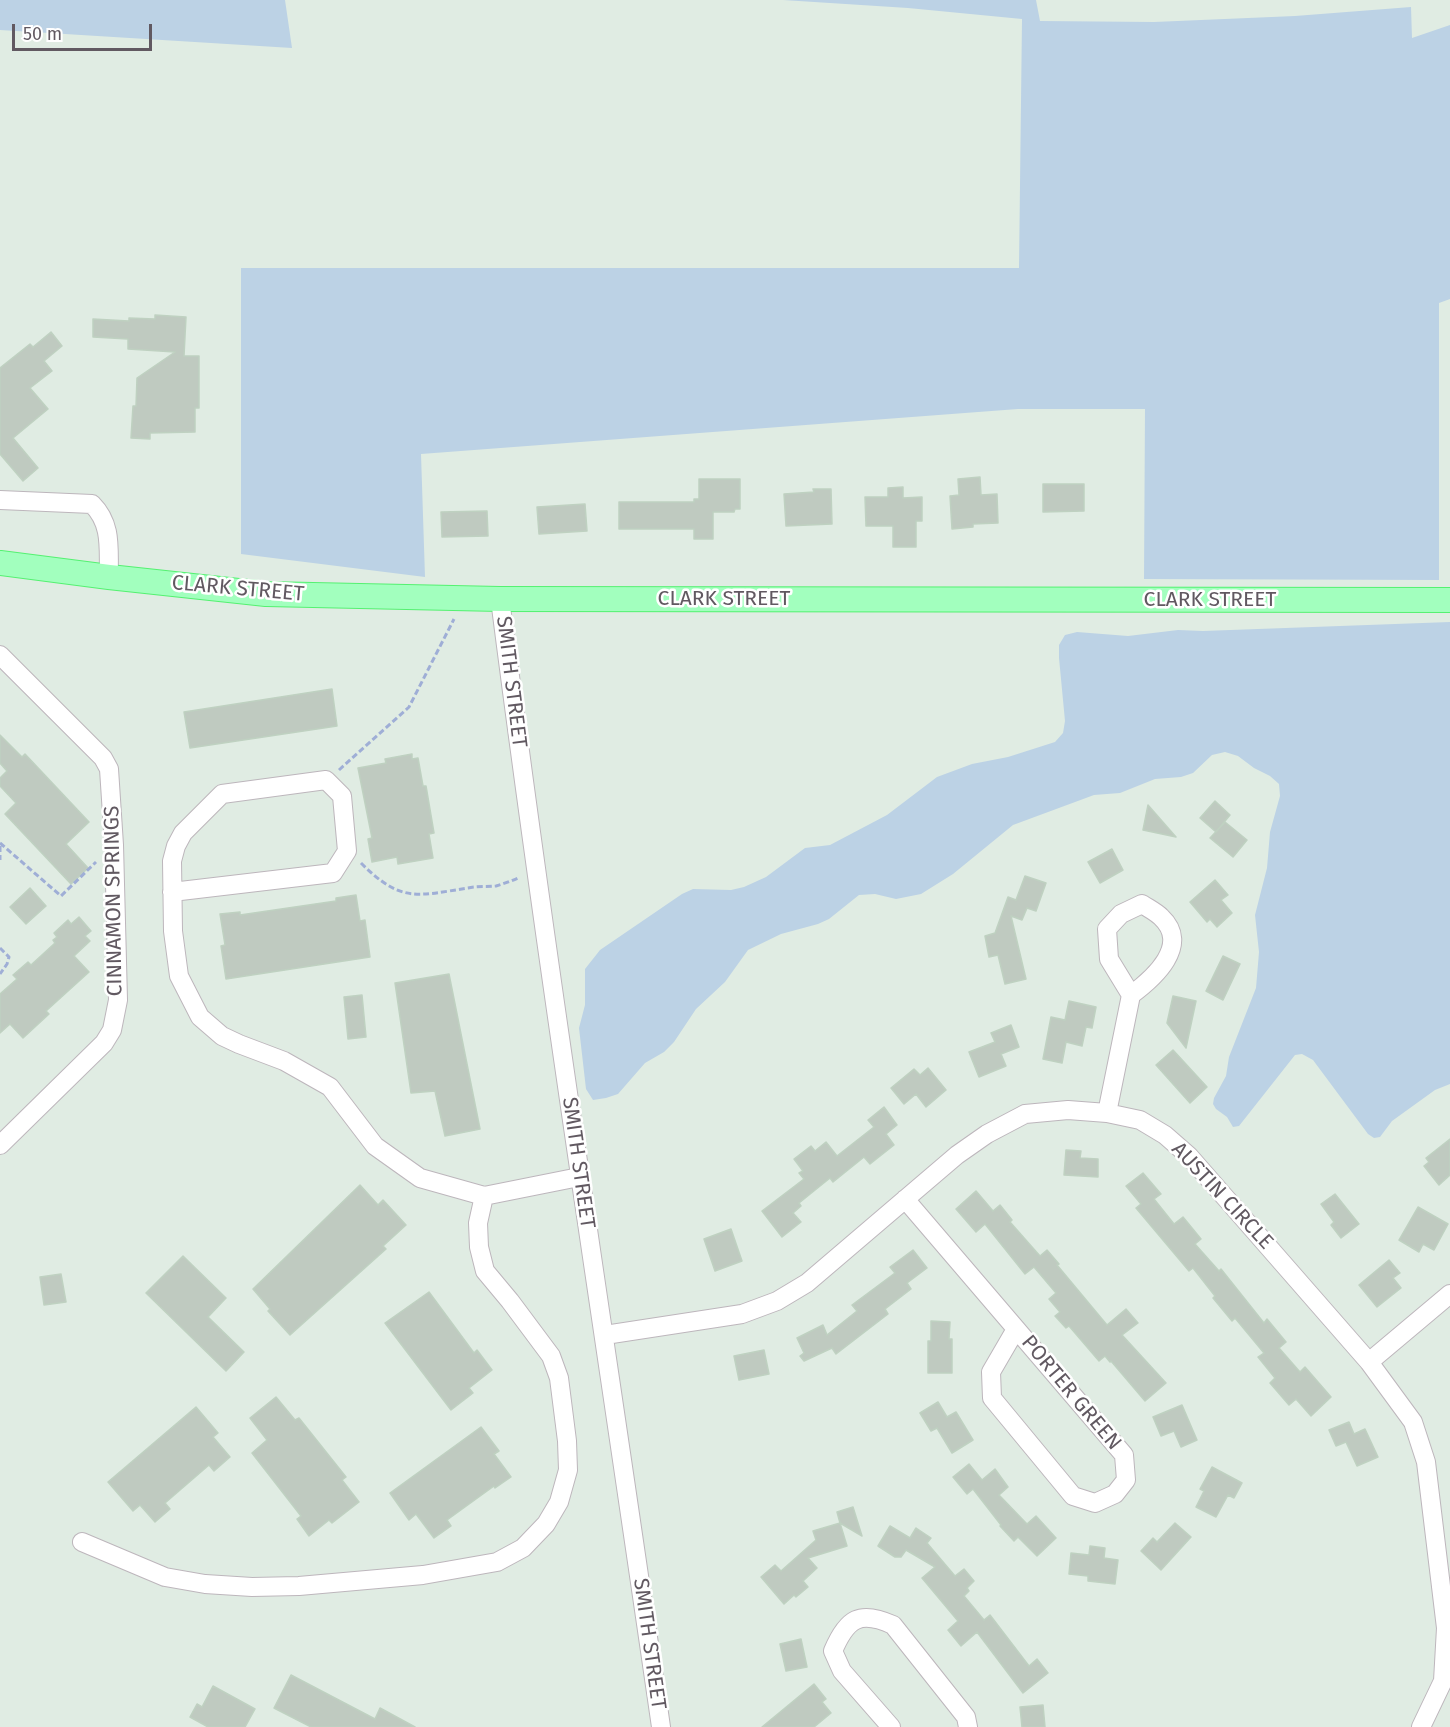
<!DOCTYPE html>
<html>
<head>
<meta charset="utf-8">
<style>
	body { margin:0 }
	#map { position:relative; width:1450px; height:1727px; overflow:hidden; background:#e0ece3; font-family:"Fira Sans",sans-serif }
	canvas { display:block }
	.scale { position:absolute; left:12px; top:24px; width:140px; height:27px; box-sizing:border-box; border:3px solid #615961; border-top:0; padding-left:8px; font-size:18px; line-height:21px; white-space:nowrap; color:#615961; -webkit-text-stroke:4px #fff; paint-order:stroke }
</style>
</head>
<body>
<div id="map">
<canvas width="1450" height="1727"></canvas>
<div class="scale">50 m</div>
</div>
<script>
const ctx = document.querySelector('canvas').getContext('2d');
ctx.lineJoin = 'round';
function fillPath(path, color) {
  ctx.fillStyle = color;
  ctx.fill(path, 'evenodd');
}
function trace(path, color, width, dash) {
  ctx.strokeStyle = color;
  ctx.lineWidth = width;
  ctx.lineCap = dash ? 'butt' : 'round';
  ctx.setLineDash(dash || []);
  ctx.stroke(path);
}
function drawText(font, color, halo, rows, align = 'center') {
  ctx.font = font + ' "Fira Sans",sans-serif';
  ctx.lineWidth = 5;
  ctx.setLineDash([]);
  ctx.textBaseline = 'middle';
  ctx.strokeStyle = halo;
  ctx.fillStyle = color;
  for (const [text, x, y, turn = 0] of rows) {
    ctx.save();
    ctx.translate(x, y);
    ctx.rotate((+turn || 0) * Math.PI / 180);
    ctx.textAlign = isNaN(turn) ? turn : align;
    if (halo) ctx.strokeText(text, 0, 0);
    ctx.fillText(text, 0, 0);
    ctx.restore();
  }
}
fillPath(new Path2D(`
	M0,0H285L292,48L0,30Z
	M783,0H1036L1040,21L1154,22L1295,16L1411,7L1412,38L1450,25V299L1439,303V580L1144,579L1145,409H1018L421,454L425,577L241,554V268H1019L1022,19L908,8Z
	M1450,622V1084L1435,1090L1392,1121L1380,1137L1374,1138L1368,1134L1313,1060L1302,1054L1295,1055L1239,1126L1233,1127L1227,1117L1216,1109L1213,1104L1214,1098L1226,1076L1229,1057L1256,988L1259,952L1255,915L1267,868L1270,832L1280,796L1279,784L1270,776L1254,768L1238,756L1225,752L1212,755L1193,773L1181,777L1155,779L1120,793L1094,795L1013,825L953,874L921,894L896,899L875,894L859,895L829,919L818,924L781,934L748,950L725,982L696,1009L674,1042L664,1052L645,1063L618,1094L606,1098L593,1100L586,1089L579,1028L585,1005V969L600,950L682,894L693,889L731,890L744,887L766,877L805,848L830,845L887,815L937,777L972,764L1008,757L1055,742L1063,733L1065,721L1059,658V645L1065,635L1077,632L1128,636L1178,630L1203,631Z`), '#bcd2e5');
const building = new Path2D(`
	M155,315L186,317L184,356H199V408H195V432L150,433V439L131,438L133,406H136L137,378L175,352L128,349V339L93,337V319L129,321V318L155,319Z
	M51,332L62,346L44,361L52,371L30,388L48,409L13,438L38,468L23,481L0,454V368L30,344L33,347Z
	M980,477L981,495L997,494L998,523L973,524V527L952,529L950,496L959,495L958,479Z
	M699,479H740V509H735L734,512H713V539H694V529H619V502H694V499H699Z
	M1043,484H1084V511L1043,512Z
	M903,487V498L922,497V521H916V547H893V526H866L865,497H888V488Z
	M813,489H831L832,524L786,526L784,494L814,492Z
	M585,504L587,531L539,534L537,507Z
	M487,511L488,536L442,537L441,512Z
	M332,689L337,726L190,748L184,712Z
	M0,735L22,757L25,754L89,822L66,844L88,868L71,884L5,814L16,803L0,786V778L7,771L0,763Z
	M412,754V759L418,758L423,786H426L434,833L429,834L433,858L398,864L397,857L372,862L368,839L372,838L358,768L386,763L385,759Z
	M1215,801L1230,815L1216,832L1200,818Z
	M1148,805L1176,837L1143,830Z
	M1225,822L1247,840L1233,857L1210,838Z
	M1112,849L1123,870L1100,883L1088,862Z
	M1025,876L1046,883L1036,911L1027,908L1022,920L1011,916L1026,979L1005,984L998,955L989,957L985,936L995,933L1008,897L1016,900Z
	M1215,880L1228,895L1221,900L1232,913L1217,927L1210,919L1207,922L1190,902Z
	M30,888L46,906L26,924L10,907Z
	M356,895L360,921L365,920L370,957L226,979L221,946L225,945L220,914L240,912V915L336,901V898Z
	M79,917L91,931L85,936L90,941L74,956L89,972L46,1011L49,1014L23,1038L10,1024L0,1033V994L17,979L13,975L28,962L31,965L55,943L53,940L57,937L54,933L68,920L71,924Z
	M1223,956L1240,964L1223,1000L1206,991Z
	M449,974L480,1129L445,1136L435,1091L411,1093L395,983Z
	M362,995L366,1037L348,1039L344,997Z
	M1173,996L1196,1001L1186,1048L1167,1023Z
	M1069,1001L1096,1007L1092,1028L1086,1027L1082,1046L1066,1042L1062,1063L1043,1059L1051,1017L1065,1020Z
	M1011,1025L1019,1047L1001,1054L1006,1066L979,1077L969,1052L995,1042L991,1033Z
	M1173,1050L1207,1087L1190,1103L1156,1065Z
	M928,1068L946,1090L926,1107L916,1094L904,1104L891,1088L914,1069L920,1075Z
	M884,1107L897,1125L886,1134L894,1145L870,1164L864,1157L833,1182L830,1178L799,1203L801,1206L793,1213L801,1222L782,1237L762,1211L804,1179L799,1173L803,1171L794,1159L811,1146L815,1151L826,1142L837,1156L874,1127L868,1120Z
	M1450,1139V1175L1439,1185L1424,1166L1429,1162L1426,1158Z
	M1066,1150L1081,1151L1080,1158L1098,1159V1177L1064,1175Z
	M1143,1173L1161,1194L1154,1199L1174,1224L1183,1217L1201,1239L1195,1244L1219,1271L1221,1269L1264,1323L1267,1319L1286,1342L1279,1348L1300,1372L1305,1367L1331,1397L1311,1416L1296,1399L1289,1405L1270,1383L1275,1378L1258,1357L1264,1353L1235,1318L1232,1321L1213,1298L1215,1296L1193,1268L1189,1271L1136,1208L1141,1204L1126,1186Z
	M360,1185L378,1205L383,1200L406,1225L383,1246L386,1249L290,1335L268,1311L270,1309L253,1289Z
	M976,1191L993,1211L1000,1205L1012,1220L1010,1222L1040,1256L1047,1250L1059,1264L1057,1265L1107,1325L1126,1309L1138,1323L1122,1335L1166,1383L1145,1401L1111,1361L1110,1362L1105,1356L1099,1361L1069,1326L1066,1328L1055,1316L1060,1312L1049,1299L1056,1293L1034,1267L1025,1274L985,1224L976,1232L956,1209Z
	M1335,1194L1359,1224L1341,1238L1331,1225L1334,1222L1321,1204Z
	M1418,1207L1448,1224L1434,1250L1423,1244L1419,1252L1399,1240Z
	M731,1229L742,1261L715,1271L704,1239Z
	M913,1250L927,1268L907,1283L911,1289L885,1309L888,1314L836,1354L832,1348L804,1361L800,1356L804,1353L797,1338L823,1325L827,1335L857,1311L852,1305L895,1273L890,1267Z
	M183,1256L226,1298L208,1317L244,1352L226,1371L146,1293Z
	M1389,1260L1400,1273L1393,1278L1401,1288L1377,1307L1359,1285Z
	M61,1274L66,1302L44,1305L40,1277Z
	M429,1292L474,1353L477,1350L492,1370L469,1388L473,1393L451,1410L385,1323Z
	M931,1321L950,1322L949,1339H952V1373H928V1341H931Z
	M764,1350L769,1374L739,1380L734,1356Z
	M276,1397L295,1420L299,1418L346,1477L342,1480L359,1502L332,1523L329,1520L309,1536L297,1519L301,1516L252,1453L267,1440L250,1418Z
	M938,1402L947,1417L956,1412L973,1440L952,1453L937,1428L931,1431L920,1413Z
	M1182,1405L1197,1440L1181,1447L1174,1431L1161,1436L1153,1417Z
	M196,1407L218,1433L213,1437L230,1457L214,1471L209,1465L165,1503L170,1509L155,1522L140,1505L133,1511L108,1482Z
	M1349,1422L1354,1434L1365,1429L1378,1457L1357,1466L1346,1442L1336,1446L1329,1430Z
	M481,1427L499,1451L494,1454L511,1477L495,1488L494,1486L447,1520L451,1526L434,1538L416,1514L409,1520L390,1493Z
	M969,1464L982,1480L995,1469L1008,1487L999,1495L1027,1524L1036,1516L1056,1538L1037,1556L1018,1537L1014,1541L1000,1526L1001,1525L973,1489L967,1494L953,1477Z
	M1212,1467L1242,1483L1234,1498L1228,1495L1216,1517L1196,1507L1204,1491L1200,1489Z
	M853,1507L862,1536L840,1523L837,1512Z
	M840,1523L847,1546L808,1558L817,1568L803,1581L808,1587L796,1597L794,1595L784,1604L761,1577L775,1565L781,1571L816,1540L813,1531Z
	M1175,1523L1191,1537L1161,1570L1141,1551L1153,1538L1157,1542Z
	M890,1526L910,1538L916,1528L931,1538L927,1543L955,1576L964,1569L974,1581L967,1588L969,1591L964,1596L984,1620L990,1615L1029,1666L1037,1659L1048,1673L1023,1693L977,1632L961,1646L948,1630L958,1621L922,1578L935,1567L906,1550L901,1557H895L878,1546Z
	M1090,1546L1105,1548L1104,1558L1118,1560L1115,1584L1088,1581V1576L1069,1574L1071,1553L1089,1555Z
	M801,1639L807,1667L786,1671L780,1644Z
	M291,1675L375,1719L380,1708L415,1727H311L274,1708Z
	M814,1684L826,1699L822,1702L831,1713L814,1727H762Z
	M213,1686L255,1709L245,1727H208L190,1717L197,1704L202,1707Z
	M1043,1705L1045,1727H1022L1020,1707Z`);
fillPath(building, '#bfcac0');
trace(building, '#bfd1c1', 1.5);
const minor = new Path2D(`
	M0,500L92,504C113,525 108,550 109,577
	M500,599C548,976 607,1351 661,1727
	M0,655L103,758L109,769L114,845L118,1000L112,1030L104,1043L0,1145
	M172,892L333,873L347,851L342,796L326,780L222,794L183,833L176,846L172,861L173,931L179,976L200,1017L222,1036L239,1044L284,1061L330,1087L375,1146L420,1178L484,1196L579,1177
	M1107,1113L1131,995C1154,978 1191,945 1161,917C1156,912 1148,908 1142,904L1121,914L1107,929L1109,959L1131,995
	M905,1199L1124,1455L1126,1480L1115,1494L1095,1503L1073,1496L992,1398L991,1372L1016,1329
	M605,1335L742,1314L777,1301L807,1283L957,1155L987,1134L1025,1114L1068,1110L1107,1113L1140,1120L1165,1135L1189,1156L1369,1362L1413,1422L1426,1462L1446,1628L1443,1681L1421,1727
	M1369,1362L1450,1294
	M82,1542L165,1577L205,1584L252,1587L299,1586L423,1575L497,1562L523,1548L546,1524L559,1502L568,1470L567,1441L559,1378L551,1356L510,1301L485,1271L479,1247L478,1223L484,1196
	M891,1727L842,1671L833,1651C847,1618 860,1610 893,1625L966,1717L968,1727`);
const major = new Path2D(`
	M0,563L109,577L266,594L500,599L1450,600`);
trace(minor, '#bdb6bc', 20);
trace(major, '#54f171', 26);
trace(new Path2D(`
	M339,770L409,707L454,619
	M0,843L61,896L96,862
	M0,846V860
	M361,863C401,903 416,896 468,888C477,886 487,887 496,886C503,884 511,881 518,878
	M0,948L9,957L7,964L0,974`), '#9faed6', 3, [6, 3]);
trace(minor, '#fff', 18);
trace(major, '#a2ffbe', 24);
drawText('21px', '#615961', '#fff', [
	["CLARK STREET",238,589,5],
	["CLARK STREET",724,599],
	["CLARK STREET",1210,600],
	["SMITH STREET",511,682,83],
	["CINNAMON SPRINGS",114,901,-91],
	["SMITH STREET",578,1163,82],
	["AUSTIN CIRCLE",1222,1196,47],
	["PORTER GREEN",1071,1393,50],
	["SMITH STREET",649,1644,82]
]);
</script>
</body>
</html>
